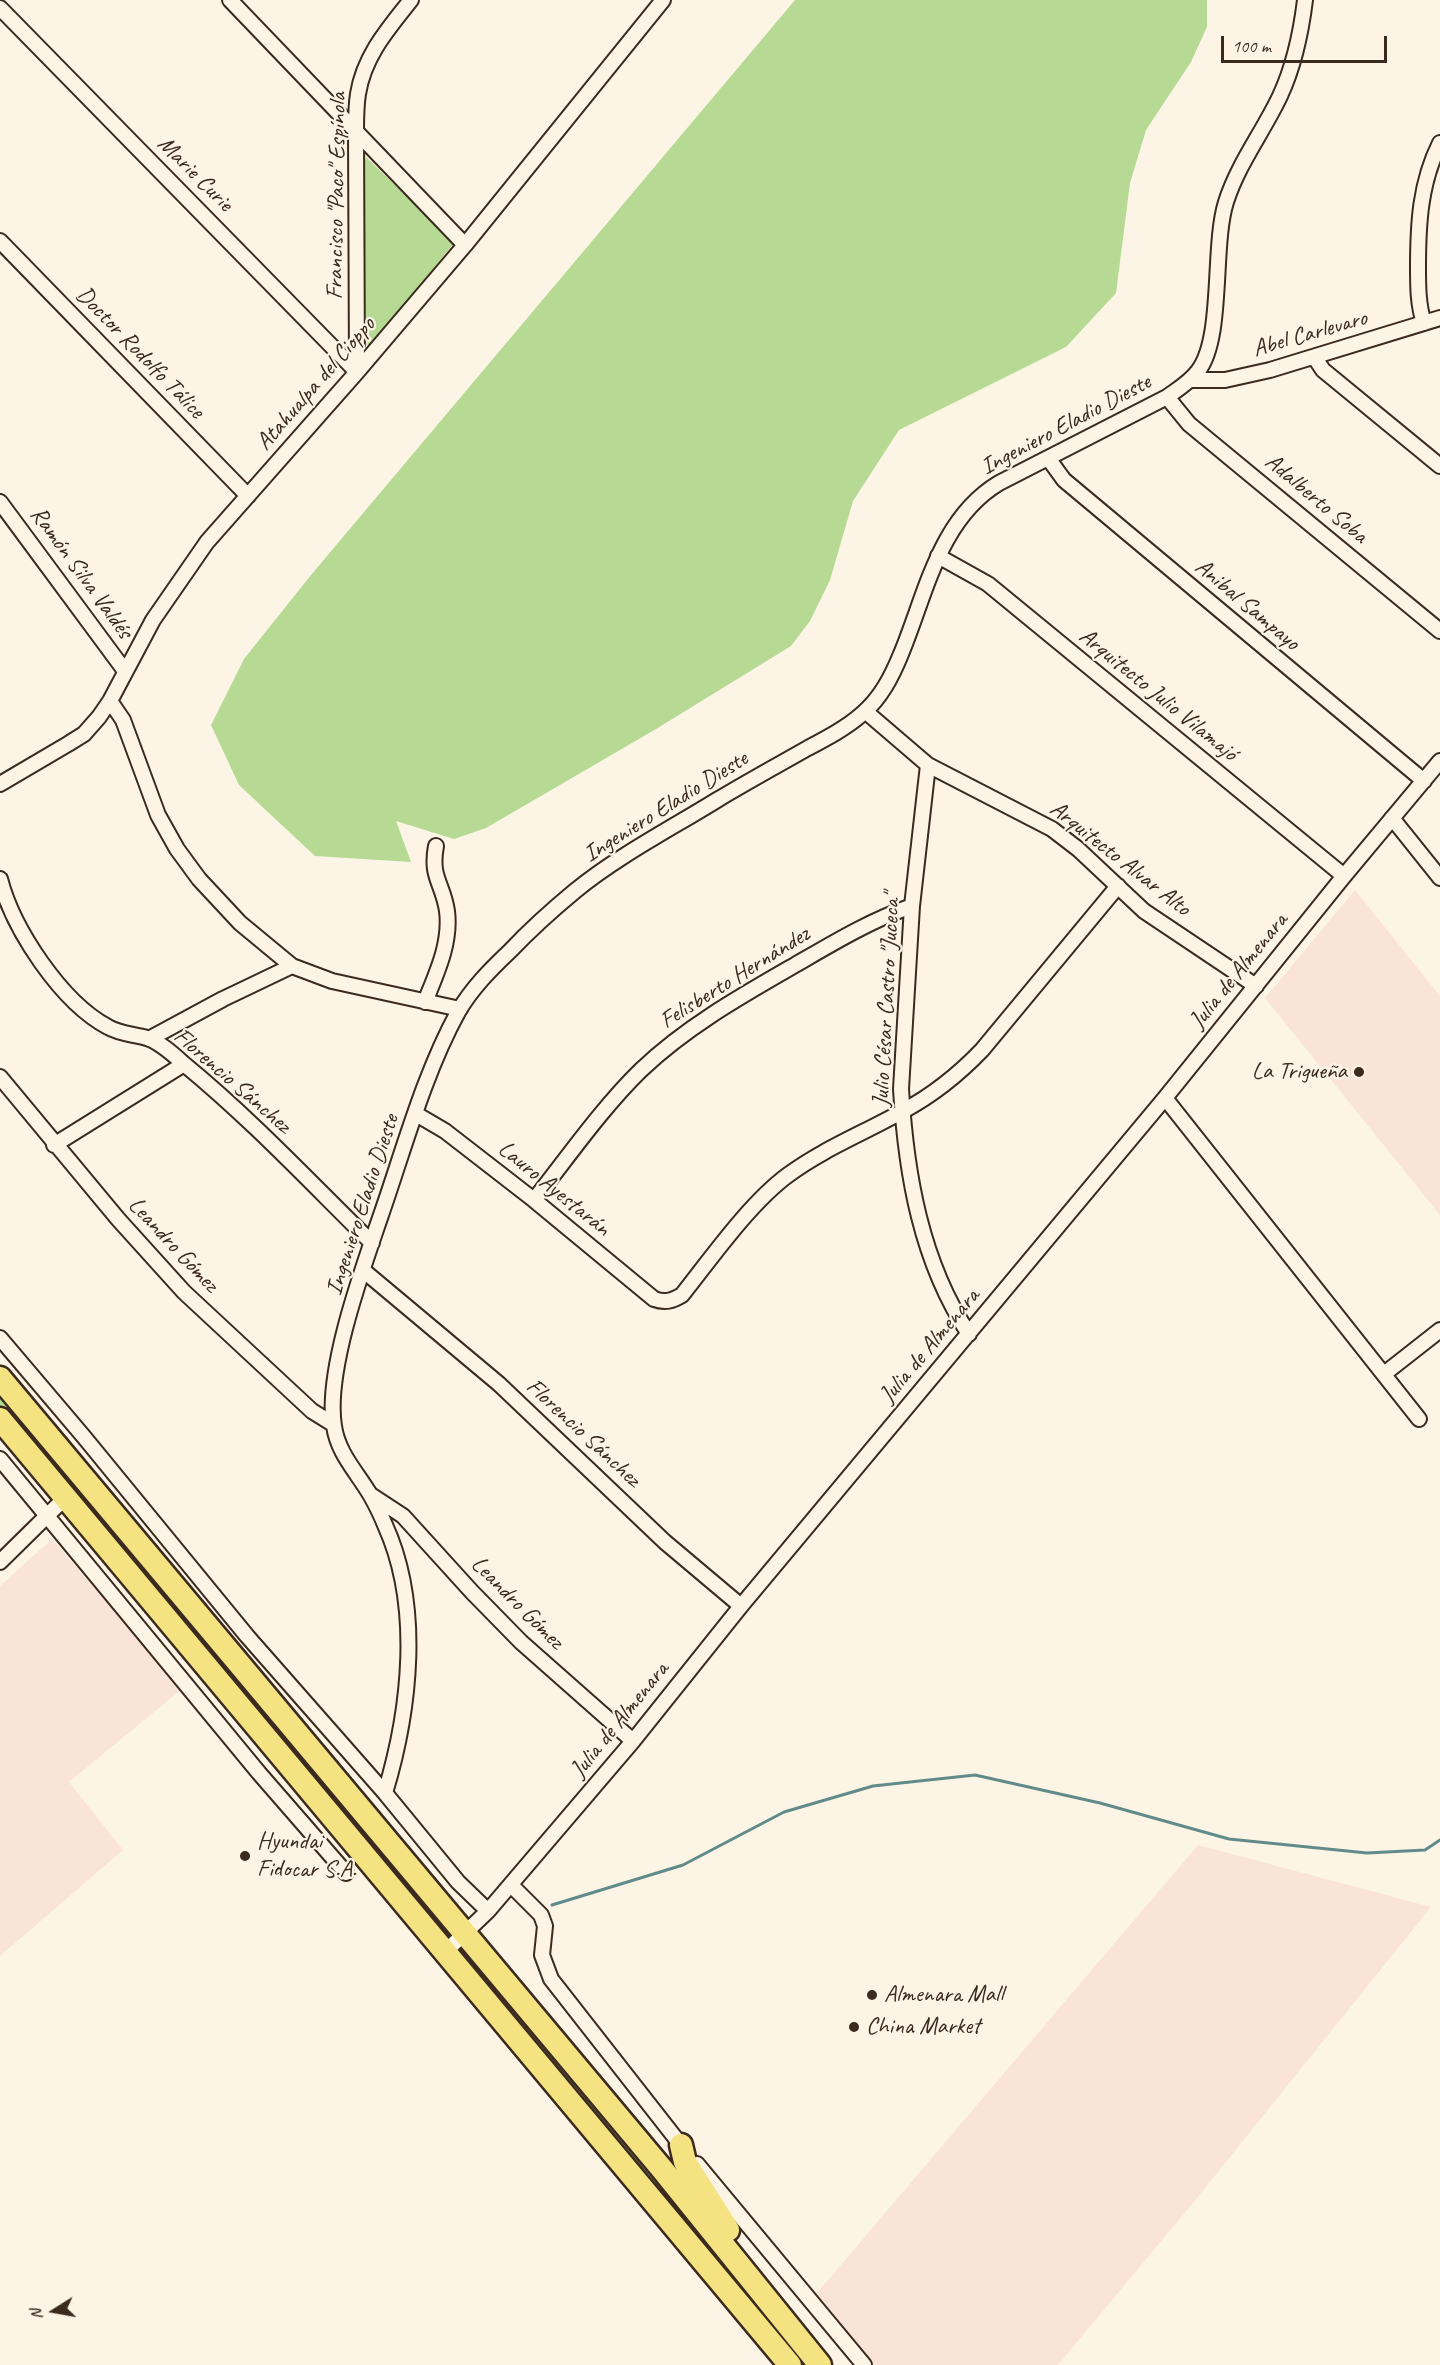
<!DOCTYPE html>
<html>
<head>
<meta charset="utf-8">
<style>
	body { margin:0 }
	#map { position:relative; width:1440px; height:2365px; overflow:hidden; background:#fcf5e5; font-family:Caveat,sans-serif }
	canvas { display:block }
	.north { position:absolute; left:24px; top:2281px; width:60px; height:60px; -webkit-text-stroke:4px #fcf5e5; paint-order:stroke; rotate:259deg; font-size:16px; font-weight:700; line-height:24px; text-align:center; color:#3b2a1e }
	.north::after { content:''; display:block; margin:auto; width:21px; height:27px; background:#3b2a1e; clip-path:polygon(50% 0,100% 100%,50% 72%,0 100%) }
	.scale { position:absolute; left:1221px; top:36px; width:166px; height:27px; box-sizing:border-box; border:3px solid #3b2a1e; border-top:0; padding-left:8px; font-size:18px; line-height:21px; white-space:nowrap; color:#3b2a1e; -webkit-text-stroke:4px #fcf5e5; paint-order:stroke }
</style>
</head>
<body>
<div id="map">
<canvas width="1440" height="2365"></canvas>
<div class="north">N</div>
<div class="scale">100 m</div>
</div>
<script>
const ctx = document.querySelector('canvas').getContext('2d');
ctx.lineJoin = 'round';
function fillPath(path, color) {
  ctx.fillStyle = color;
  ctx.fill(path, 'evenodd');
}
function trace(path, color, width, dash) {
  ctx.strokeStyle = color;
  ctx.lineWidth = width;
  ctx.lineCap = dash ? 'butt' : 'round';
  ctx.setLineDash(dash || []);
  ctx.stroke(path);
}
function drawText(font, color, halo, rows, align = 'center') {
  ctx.font = font + ' Caveat,sans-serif';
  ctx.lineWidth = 4.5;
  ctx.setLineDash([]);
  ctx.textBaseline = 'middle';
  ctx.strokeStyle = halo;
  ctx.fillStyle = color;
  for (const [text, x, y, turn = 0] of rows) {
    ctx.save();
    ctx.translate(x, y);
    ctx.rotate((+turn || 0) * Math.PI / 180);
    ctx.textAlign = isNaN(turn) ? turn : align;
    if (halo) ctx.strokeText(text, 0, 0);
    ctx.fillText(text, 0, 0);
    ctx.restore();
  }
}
fillPath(new Path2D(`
	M1355,890L1440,996V1215L1265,998Z
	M52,1539L182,1689L69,1782L123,1850L0,1956V1586Z
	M1198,1845L1431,1907L1193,2203L1058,2365H874L817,2293Z`), '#fae4d8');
fillPath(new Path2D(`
	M795,0H1207V27L1191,62L1146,130L1130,183L1116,293L1066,347L899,430L853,501L830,580L810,621L791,646L656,729L486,828L454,839L396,821L411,862L315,856L239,785L211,725L244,659L311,575Z
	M366,157L454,243L368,349L363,282V168Z
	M0,1389L449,1931H444L333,1798L270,1732L0,1410Z
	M465,1950L769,2313L805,2365H800L664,2203L615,2135L465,1954Z`), '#b6d993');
trace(new Path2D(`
	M552,1905L683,1865L784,1812L873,1786L975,1775L1100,1803L1229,1839L1367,1853L1425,1850L1440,1840`), '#618b8b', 3);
const minor = new Path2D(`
	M230,0L465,245
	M0,8L357,372
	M0,241L248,496
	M1424,323C1418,305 1418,286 1418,267C1418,224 1420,183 1440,143
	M1315,358L1323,370L1440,466
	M357,372L356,132C356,120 356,106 358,94C364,56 388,29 411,0
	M1190,380H1225L1270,370L1440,318
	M1167,397L1189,424L1440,631
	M1048,458L1064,480L1424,781
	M0,502L125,671
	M938,556L988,584L1344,876
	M110,701L123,720L158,815L177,849L199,879L240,923L292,966L332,981L460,1009
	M865,711L928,765L1052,829L1078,849L1144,911L1256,986
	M928,765L912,906L901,1089C906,1174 921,1262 969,1334
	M0,784L68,744L84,734L99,717L110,701L153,620L207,542L357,372L465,245L663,0
	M1392,818L1440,878
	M0,879C13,929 61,1002 108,1027C120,1034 133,1034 147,1038C160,1042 174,1055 184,1064C251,1119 310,1182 372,1243
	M425,1002C437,972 451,943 447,911C443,883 430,878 436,846
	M149,1039L223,999L292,966
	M0,1077L118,1219L184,1292L312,1411L333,1424
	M1165,1098L1419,1419
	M416,1114L445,1131L534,1200L654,1299C665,1303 672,1301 682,1295C712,1257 750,1203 788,1175C823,1149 864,1133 903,1111C933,1095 958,1075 982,1050L1118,886
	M54,1145L184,1064
	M534,1200C568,1157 602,1108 641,1070C686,1027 741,996 795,965C833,943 871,920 912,906
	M364,1271L499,1384L665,1542L741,1606
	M0,1338L84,1437L247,1636L385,1793L458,1882L488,1911
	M1384,1374L1440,1330
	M0,1459L259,1773L346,1873
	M371,1495L403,1516L472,1592L521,1642L633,1741
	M0,1562L65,1498
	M385,1793C410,1710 422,1606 385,1525C381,1515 376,1505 371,1496C357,1472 338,1454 334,1426C325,1371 363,1268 381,1215C404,1149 424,1074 458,1012C472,988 490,970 510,951C530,930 552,910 575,891C618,856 670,829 717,800C747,782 778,765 808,748C827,738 846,728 862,714C881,698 892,676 901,654C926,594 939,519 999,483L1167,397C1178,389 1190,382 1198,371C1224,338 1212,246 1226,202C1238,164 1263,132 1280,96C1294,66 1301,33 1305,0
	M511,1885L541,1915L545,1926L542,1955L551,1979L684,2149
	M445,1952L488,1911L633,1741L741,1606L1165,1098L1344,876L1440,761
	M697,2164L864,2365`);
const trunk = new Path2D(`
	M0,1378L662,2169L820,2365
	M0,1419L790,2365
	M681,2145L685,2162L728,2230`);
trace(minor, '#3b2a1e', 18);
trace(trunk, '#3b2a1e', 27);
trace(minor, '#fcf5e5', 14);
trace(trunk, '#f5e382', 22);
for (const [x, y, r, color] of [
	[1359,1072,6,"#3b2a1e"],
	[245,1856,6,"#3b2a1e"],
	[872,1995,6,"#3b2a1e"],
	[854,2027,6,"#3b2a1e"]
]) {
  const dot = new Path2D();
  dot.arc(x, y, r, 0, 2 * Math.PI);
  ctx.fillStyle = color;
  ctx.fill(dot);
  trace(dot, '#fcf5e5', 2);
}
drawText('24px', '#3b2a1e', '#fcf5e5', [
	["Marie Curie",195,174,45],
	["Francisco \"Paco\" Espínola",337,196,-89],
	["Abel Carlevaro",1310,334,-16],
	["Doctor Rodolfo Tálice",140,353,46],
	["Atahualpa del Cioppo",316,384,-49],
	["Ingeniero Eladio Dieste",1066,425,-28],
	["Adalberto Soba",1316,499,40],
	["Ramón Silva Valdés",81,573,54],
	["Anibal Sampayo",1247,605,40],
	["Arquitecto Julio Vilamajó",1158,695,39],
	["Ingeniero Eladio Dieste",666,807,-32],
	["Arquitecto Alvar Alto",1120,859,38],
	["Julia de Almenara",1239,971,-51],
	["Felisberto Hernández",735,978,-32],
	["Julio César Castro \"Juceca\"",887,1000,-87],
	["Florencio Sánchez",232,1081,41],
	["Lauro Ayestarán",554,1189,39],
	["Ingeniero Eladio Dieste",363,1205,-72],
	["Leandro Gómez",173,1245,47],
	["Julia de Almenara",930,1346,-50],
	["Florencio Sánchez",583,1433,43],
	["Leandro Gómez",517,1603,45],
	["Julia de Almenara",620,1720,-51]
]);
drawText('24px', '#3b2a1e', '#fcf5e5', [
	["La Trigueña",1347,1072,"right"],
	["Hyundai",257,1842],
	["Fidocar S.A.",257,1870],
	["Almenara Mall",884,1995],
	["China Market",866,2027]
], 'left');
</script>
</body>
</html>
